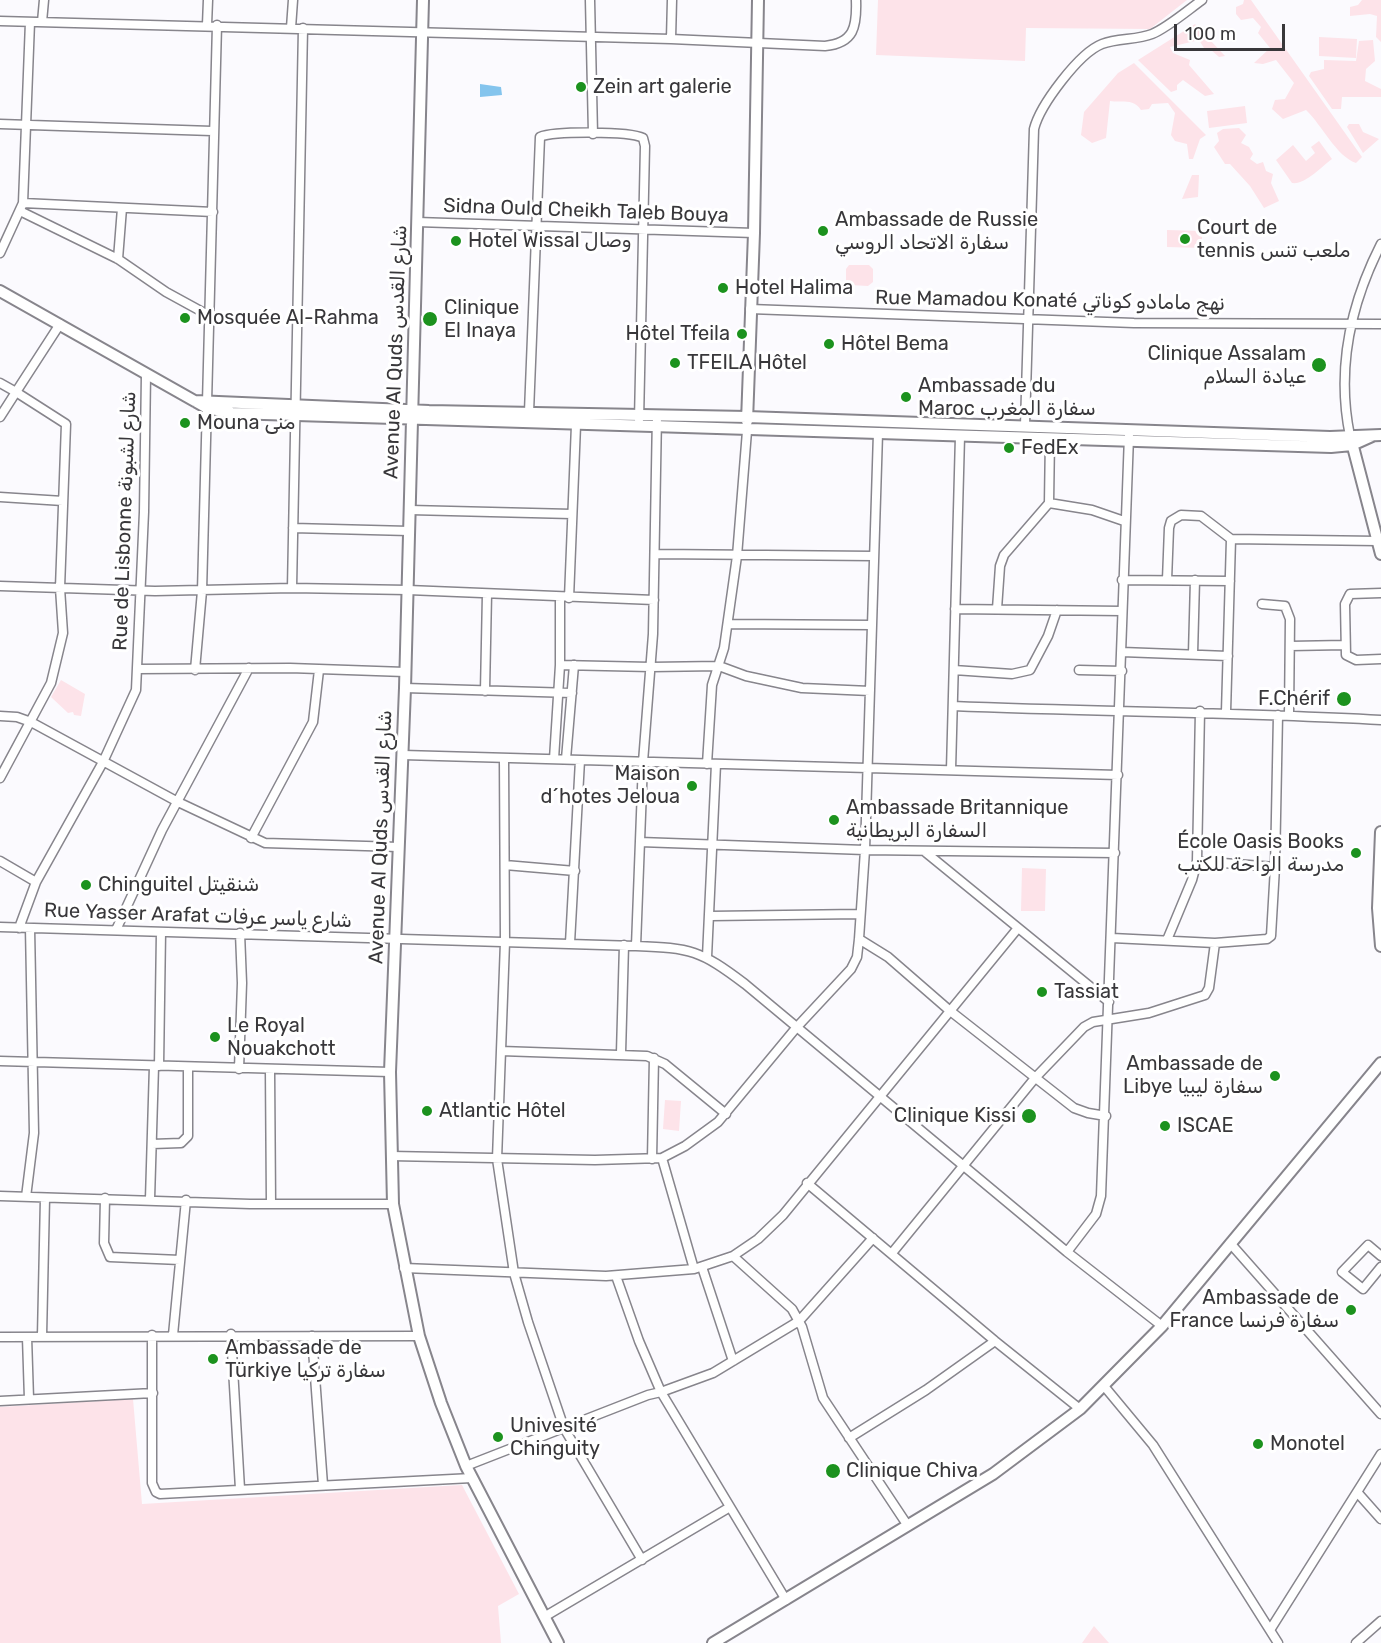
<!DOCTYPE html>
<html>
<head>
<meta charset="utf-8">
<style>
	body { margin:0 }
	#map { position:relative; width:1381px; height:1643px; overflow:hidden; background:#fbfafe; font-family:Rubik,sans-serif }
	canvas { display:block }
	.scale { position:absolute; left:1174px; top:24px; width:111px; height:27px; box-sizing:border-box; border:3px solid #38373a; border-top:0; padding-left:8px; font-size:18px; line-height:21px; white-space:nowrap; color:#38373a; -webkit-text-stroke:4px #fff; paint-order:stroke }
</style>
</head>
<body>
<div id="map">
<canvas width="1381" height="1643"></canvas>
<div class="scale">100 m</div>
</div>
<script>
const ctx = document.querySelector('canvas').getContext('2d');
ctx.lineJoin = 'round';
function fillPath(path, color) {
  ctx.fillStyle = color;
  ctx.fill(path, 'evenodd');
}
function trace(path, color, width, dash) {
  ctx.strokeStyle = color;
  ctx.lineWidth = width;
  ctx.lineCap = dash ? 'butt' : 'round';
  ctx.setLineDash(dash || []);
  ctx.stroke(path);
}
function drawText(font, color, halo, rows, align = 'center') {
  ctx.font = font + ' Rubik,"Noto Sans Arabic",sans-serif';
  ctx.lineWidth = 6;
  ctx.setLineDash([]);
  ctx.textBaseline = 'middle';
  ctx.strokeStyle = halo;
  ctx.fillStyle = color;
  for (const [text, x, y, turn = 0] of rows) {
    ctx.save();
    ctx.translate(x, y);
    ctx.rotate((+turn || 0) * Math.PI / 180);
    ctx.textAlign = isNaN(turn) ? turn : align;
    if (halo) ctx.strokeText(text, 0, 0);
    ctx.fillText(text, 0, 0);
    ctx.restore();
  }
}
fillPath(new Path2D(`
	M878,0H1187L1150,29L1026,28L1025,61L876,55Z
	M1244,0H1251L1362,157L1356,163C1336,156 1322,125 1306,110L1283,119L1272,109L1275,100L1285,99L1294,83L1276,60L1263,64L1254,63L1270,48L1258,33L1261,27L1253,18L1241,20L1236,14V7L1243,4Z
	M1362,0H1381V42L1376,37L1377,16L1370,14L1350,16V7L1358,5Z
	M1195,24L1225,56L1219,57L1210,49L1204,48L1199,40L1170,47L1173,53L1190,60L1189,65L1214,94L1205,96L1183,80L1177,85V90L1171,92L1138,60Z
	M1319,37L1357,39L1356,58L1319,56Z
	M1373,40L1375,61L1366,69L1365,81L1381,89V97H1342L1341,109H1332L1309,76L1311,72L1324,69V60L1356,61L1359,41Z
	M1134,63L1206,135L1200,139L1193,159H1189L1187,144L1175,141L1171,135L1175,113L1168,103L1152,104L1149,109L1141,110C1133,98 1122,103 1110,101L1106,138L1092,143L1081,135L1084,112L1118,73Z
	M1245,106L1247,123L1209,128L1207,111Z
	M1349,124H1359L1363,132L1379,139L1363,153L1347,127Z
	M1239,128L1246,135L1241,143L1249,147L1253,154L1250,159L1257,164L1263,162L1266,171L1273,174L1271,183L1279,201L1264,208L1250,186L1230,164H1225L1214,147L1219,141L1217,133L1223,129Z
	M1319,141L1332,159C1321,167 1305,185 1292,183L1276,160L1293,145L1306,161L1315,153L1311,147Z
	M1192,175H1199L1198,197L1182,199Z
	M1167,230L1202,231V248L1167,247Z
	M849,265H869L873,269V282L868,286L850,285L846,281V269Z
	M61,680L85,694L81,716L74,715L73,712L68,713L51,697Z
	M1022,868L1046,869L1045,911H1021Z
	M665,1100L681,1101L679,1131L663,1129Z
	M133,1399L142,1504L462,1485L519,1594L498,1606L501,1643H0V1407Z
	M1094,1626L1109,1643H1082Z`), '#fde3e9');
fillPath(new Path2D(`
	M480,84L501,87L502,95L480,97Z`), '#84c4ed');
const minor = new Path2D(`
	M590,0L593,134
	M0,21L671,39L825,46C854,43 857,27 856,0
	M42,22L44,0
	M207,25L208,0
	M291,28L293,0
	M671,39L672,0
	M0,124L212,131
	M23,203L213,212
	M20,211L118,259L166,292L208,315
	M417,222L754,233
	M0,253L23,203L30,22
	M118,259L122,208
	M750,309L1134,323L1381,324
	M0,383L16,392L0,417
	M529,412L540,137C554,131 629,131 643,138L645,146L639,420
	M1025,425L1034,129C1040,105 1079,53 1102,44C1118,38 1137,40 1152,34C1167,28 1188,10 1202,0
	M1350,436C1336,368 1350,305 1381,244
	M0,497L63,501
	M1049,503L1092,510L1124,521
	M410,510L572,514
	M293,528L409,531
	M656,554L874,556
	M1122,580L1230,581
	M1167,580L1169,528L1171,521L1181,515L1201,516L1231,539L1378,541
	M0,586L155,591L292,588L408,590L654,600
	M292,588L303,28
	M1381,593L1350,594L1345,604L1346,655L1356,660L1381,659
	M569,598L576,425
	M1262,604L1285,606L1290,619L1289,715
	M955,609L1122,611
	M997,609L1000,566L1004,555L1049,503L1050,438
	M728,624L872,625
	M1290,646L1345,645
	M1122,652L1228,656
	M1193,654L1195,580
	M560,665L651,667L719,666L746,676L802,688L870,691
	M137,669L290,668L405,672
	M195,670L202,591L217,25
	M954,670L1012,674L1030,670L1048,636L1057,610
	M1079,670L1122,671
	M405,688L572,693
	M485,691L487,594
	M953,706C1096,712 1238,712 1381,720
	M1226,712L1231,539
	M0,716L17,717L31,722L178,802L265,843L399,847
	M403,755L1118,775
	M504,759L505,942L497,1159L514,1273L528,1322L564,1428L642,1560
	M554,759L560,665V597
	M566,759L574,665
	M707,764L712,685L724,648L737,556L747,431
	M951,770L960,436
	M0,778L51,683L63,633L60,588L66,424L16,392L60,324
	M251,838L313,722L319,670
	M640,842L865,850L1115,853
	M924,851L1109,1002
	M0,861L36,882
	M1197,861L1275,867
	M505,865L575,871
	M711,916L859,914
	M0,927L636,946C691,948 700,950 745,984L1067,1252L1162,1326
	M19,928L36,882L103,762L136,690L144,512L146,374
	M116,930L162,830L249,668
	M1112,938L1215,943L1267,939L1271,936L1275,867L1278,715
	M859,939L888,957L949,1010L1074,1108L1088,1113L1106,1116
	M1167,940L1192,880L1197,861L1200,711
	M570,943L580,760
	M636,946L643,762L653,634L657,415
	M707,957L716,764
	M501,1051L647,1056L665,1064L726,1114
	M621,1053L624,945
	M0,1061L390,1072
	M159,1066L161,932
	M239,1069L242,983L240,933
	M270,1070L271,1204
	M152,1144L181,1143L188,1136V1067
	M391,1156L595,1160L662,1158L685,1146L718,1122L796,1028L851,969L857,957L859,939L865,850L878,433
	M662,1158L694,1269
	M652,1159L654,1058
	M807,1183L995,1341L1080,1409
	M0,1196L250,1204H393
	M26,1197L34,1133L30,928
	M105,1198L104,1243L110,1257L180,1260
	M150,1199L154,1066
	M1230,1243L1381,1414
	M1067,1252L1096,1214L1101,1196L1129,436
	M892,1253L1035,1078L1084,1027L1093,1022L1149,1013L1205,995L1209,988L1215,943
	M733,1256L792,1309L802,1327L823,1398L908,1526
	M1381,1256L1368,1245L1342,1272L1363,1289L1381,1267
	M702,1267L733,1361
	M404,1268L606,1276L694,1269L733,1256L758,1239L783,1215L1018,928
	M616,1276L639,1341L661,1392L786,1600
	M231,1334L240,1489
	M152,1335V1483L156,1492L160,1494L472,1478
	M173,1335L186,1200
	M42,1336L45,1198
	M312,1336L323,1485
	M0,1337L419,1336
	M27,1337L29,1399
	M1104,1386L1153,1445L1278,1643
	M0,1401L153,1393
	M849,1438L926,1390L995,1341
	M466,1466L648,1395L661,1392L713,1373L799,1321L873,1238
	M1357,1492L1381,1519
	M544,1617L730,1507
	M1270,1630L1381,1454
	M1356,1643L1381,1621`);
const tertiary = new Path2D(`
	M423,0L405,688L390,1072L393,1204L419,1336L441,1403L466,1466L558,1643
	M0,291L207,408L232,413L1331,447L1352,445L1372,436
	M195,401L429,411L747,417L1330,437L1381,435
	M747,421L754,233L758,0
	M1351,439L1381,554
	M1381,832L1378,908L1381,946
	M713,1643L993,1474L1080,1409L1162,1326L1381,1063`);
trace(minor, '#87858c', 11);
trace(tertiary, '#87858c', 14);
trace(minor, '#fff', 8);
trace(tertiary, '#fff', 10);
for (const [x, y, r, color] of [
	[581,87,6,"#1c921e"],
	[823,231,6,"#1c921e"],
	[1185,239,6,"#1c921e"],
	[456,241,6,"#1c921e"],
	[723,288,6,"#1c921e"],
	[185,318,6,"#1c921e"],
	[430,319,8,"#1c921e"],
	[742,334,6,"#1c921e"],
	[829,344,6,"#1c921e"],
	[675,363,6,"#1c921e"],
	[1319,365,8,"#1c921e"],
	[906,397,6,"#1c921e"],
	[185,423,6,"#1c921e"],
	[1009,448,6,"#1c921e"],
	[1344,699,8,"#1c921e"],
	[692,786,6,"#1c921e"],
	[834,820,6,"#1c921e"],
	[1356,853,6,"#1c921e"],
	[86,885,6,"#1c921e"],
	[1042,992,6,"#1c921e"],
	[215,1037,6,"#1c921e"],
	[1275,1076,6,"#1c921e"],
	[427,1111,6,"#1c921e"],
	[1029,1116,8,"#1c921e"],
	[1165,1126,6,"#1c921e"],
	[1351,1310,6,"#1c921e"],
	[213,1359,6,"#1c921e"],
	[498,1437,6,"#1c921e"],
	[1258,1444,6,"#1c921e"],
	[833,1471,8,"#1c921e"]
]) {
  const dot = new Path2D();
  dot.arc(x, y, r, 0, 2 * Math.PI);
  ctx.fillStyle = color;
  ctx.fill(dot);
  trace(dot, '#fff', 2);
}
drawText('20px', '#38373a', '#fff', [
	["Zein art galerie",593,87],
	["Ambassade de Russie",835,220],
	["سفارة الاتحاد الروسي",835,243],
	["Court de",1197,228],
	["tennis ملعب تنس",1197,251],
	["Hotel Wissal وصال",468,241],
	["Hotel Halima",735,288],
	["Clinique",444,308],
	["El Inaya",444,331],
	["Mosquée Al-Rahma",197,318],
	["Hôtel Tfeila",730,334,"right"],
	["Hôtel Bema",841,344],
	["Clinique Assalam",1306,354,"right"],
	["عيادة السلام",1306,377,"right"],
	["TFEILA Hôtel",687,363],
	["Ambassade du",918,386],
	["Maroc سفارة المغرب",918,409],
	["Mouna منى",197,423],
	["FedEx",1021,448],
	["F.Chérif",1330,699,"right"],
	["Maison",680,774,"right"],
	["d´hotes Jeloua",680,797,"right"],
	["Ambassade Britannique",846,808],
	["السفارة البريطانية",846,831],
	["École Oasis Books",1344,842,"right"],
	["مدرسة الواحة للكتب",1344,865,"right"],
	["Chinguitel شنقيتل",98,885],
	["Tassiat",1054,992],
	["Le Royal",227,1026],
	["Nouakchott",227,1049],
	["Ambassade de",1263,1064,"right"],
	["Libye سفارة ليبيا",1263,1087,"right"],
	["Atlantic Hôtel",439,1111],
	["Clinique Kissi",1016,1116,"right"],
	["ISCAE",1177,1126],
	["Ambassade de",1339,1298,"right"],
	["France سفارة فرنسا",1339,1321,"right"],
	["Ambassade de",225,1348],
	["Türkiye سفارة تركيا",225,1371],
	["Univesité",510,1426],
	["Chinguity",510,1449],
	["Monotel",1270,1444],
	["Clinique Chiva",846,1471]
], 'left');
drawText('20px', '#38373a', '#fff', [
	["Sidna Ould Cheikh Taleb Bouya",586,211,2],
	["Rue Mamadou Konaté نهج مامادو كوناتي",1050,301,1],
	["Avenue Al Quds شارع القدس",396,352,-88],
	["Rue de Lisbonne شارع لشبونة",125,521,-88],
	["Avenue Al Quds شارع القدس",381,837,-88],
	["Rue Yasser Arafat شارع ياسر عرفات",198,916,2]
]);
</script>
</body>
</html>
